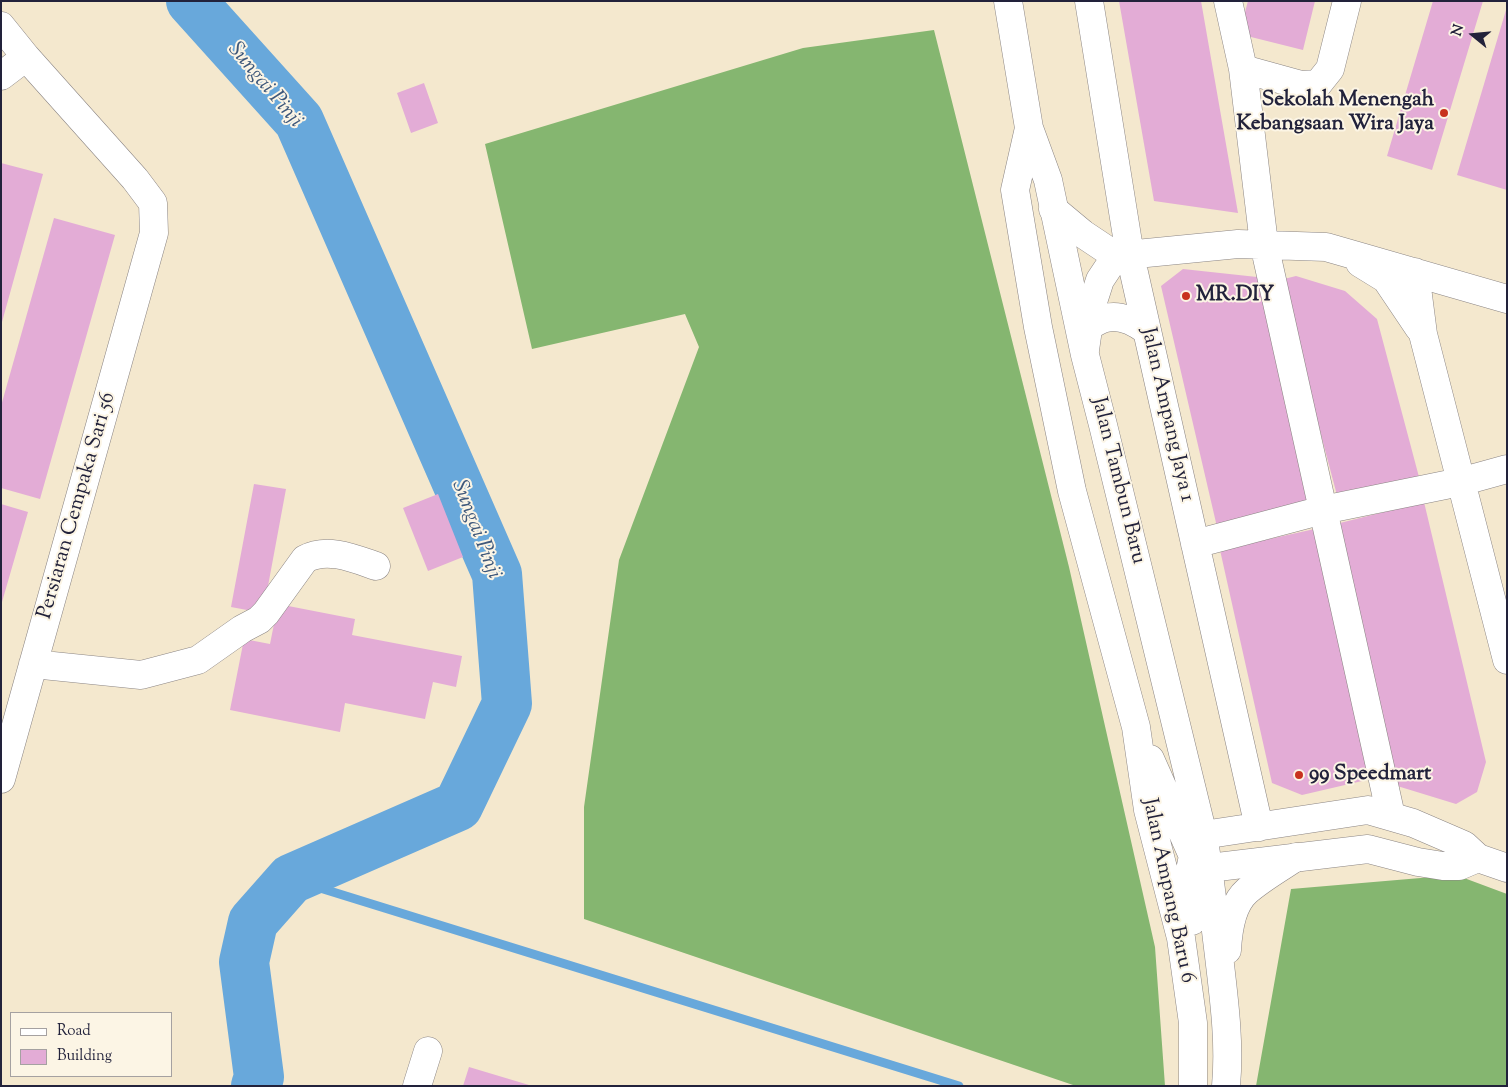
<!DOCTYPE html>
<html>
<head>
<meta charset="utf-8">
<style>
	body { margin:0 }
	#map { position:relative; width:1508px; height:1087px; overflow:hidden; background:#f4e8ce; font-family:"Sorts Mill Goudy",serif }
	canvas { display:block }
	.frame { position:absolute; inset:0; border:2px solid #22223b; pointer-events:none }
	.legend { position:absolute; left:10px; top:1012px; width:162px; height:65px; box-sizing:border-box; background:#fcf5e5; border:1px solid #a5a1a1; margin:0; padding:6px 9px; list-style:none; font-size:15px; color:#22223b }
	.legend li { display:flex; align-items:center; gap:10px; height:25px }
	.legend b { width:25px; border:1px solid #a5a1a1 }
	.north { position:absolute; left:1448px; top:10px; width:50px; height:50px; -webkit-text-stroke:4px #fcf5e5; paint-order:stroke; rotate:287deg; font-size:14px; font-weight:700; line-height:20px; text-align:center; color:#22223b }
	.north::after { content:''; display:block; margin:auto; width:18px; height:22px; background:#22223b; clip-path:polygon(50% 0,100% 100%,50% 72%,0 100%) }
</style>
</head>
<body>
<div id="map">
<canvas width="1508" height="1087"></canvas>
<div class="frame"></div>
<ul class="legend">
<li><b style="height:6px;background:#fff"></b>Road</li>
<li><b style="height:14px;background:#e3acd6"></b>Building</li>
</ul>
<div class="north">N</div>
</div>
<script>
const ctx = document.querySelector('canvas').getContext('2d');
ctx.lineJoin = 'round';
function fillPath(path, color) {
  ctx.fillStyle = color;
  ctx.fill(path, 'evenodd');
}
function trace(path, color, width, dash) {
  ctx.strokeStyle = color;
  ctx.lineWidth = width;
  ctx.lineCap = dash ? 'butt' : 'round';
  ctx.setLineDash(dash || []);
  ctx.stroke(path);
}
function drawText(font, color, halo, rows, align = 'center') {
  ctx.font = font + ' "Sorts Mill Goudy",serif';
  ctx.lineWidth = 4;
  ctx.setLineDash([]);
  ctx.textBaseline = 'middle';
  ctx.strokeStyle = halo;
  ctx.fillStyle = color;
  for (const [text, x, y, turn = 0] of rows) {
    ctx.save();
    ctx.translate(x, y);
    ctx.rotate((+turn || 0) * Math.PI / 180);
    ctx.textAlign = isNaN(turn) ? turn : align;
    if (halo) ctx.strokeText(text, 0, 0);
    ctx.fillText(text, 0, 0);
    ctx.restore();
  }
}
fillPath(new Path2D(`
	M934,30L1069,567L1155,947L1165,1086H1076L584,919V807L619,560L699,347L685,314L532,349L485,144L803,48Z
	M1456,875L1507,894V1086H1256L1291,889Z`), '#85b670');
trace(new Path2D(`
	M291,879L959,1086`), '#68a8db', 9);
trace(new Path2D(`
	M191,1L299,121L497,574L507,704L458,806L291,879L253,922L244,962L259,1077L256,1086`), '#68a8db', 50);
fillPath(new Path2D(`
	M1119,1H1201L1238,213L1154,201Z
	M1248,1H1315L1303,50L1239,34Z
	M1433,1H1483L1432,170L1387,156Z
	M1506,10H1507V190L1457,175Z
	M424,83L438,123L411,133L397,93Z
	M1,163L43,174L2,322H1Z
	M54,218L115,235L40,499L1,488V406Z
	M1183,269L1257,277L1310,505L1217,527L1161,286Z
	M1296,276L1345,291L1377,319L1419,477L1338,499L1280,280Z
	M254,484L286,489L263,613L231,607Z
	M438,494L463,557L428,571L403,508Z
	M1424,502L1486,762L1477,792L1456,804L1394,785L1332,525Z
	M1,504L28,512L2,602H1Z
	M1319,528L1375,778L1302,795L1272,783L1220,550Z
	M278,604L355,619L352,635L462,656L456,687L433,682L425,719L345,703L340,732L230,710L244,639L270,644Z
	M469,1067L529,1085V1086H463Z`), '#e3acd6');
const minor = new Path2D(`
	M1089,1L1130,255L1259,827
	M1228,1L1243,69L1264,244L1391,816
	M1,26L26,57L135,179L153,203L154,233L1,779
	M1243,69L1301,85L1318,84L1330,69L1347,1
	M1,76L26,57
	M1053,209L1083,234L1116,256L1238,244L1326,247L1507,299
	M1360,263L1386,279L1419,328
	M1415,272L1423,334L1507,660
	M1088,327C1093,324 1100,319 1106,318C1121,314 1135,322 1146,330
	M1085,350L1091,308L1100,280L1116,256
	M1195,544L1323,510L1460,482L1507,469
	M33,664L141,675L198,660L242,629L259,620L266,613L305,559C327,547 353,558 376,566
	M1203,835L1368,810L1413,823L1464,845L1478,858L1507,868
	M1209,868L1368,849L1418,862L1443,866H1459L1478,858
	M417,1086L428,1051`);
const major = new Path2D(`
	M1008,1L1029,128L1048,180L1085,355L1103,425L1203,835C1210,875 1214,916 1219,956C1224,999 1230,1043 1226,1086
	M1029,128L1015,190L1038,327L1072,491L1136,727L1148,810L1181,938L1193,1023V1086
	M1150,759L1193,856L1202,863
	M1192,921L1186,890L1193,856L1202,838
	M1227,950C1228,932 1232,904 1247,891C1262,878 1280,868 1296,857`);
trace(minor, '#8b8584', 29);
trace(major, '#8b8584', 29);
trace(minor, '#fff', 28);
trace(major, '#fff', 28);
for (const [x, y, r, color] of [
	[1444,113,5,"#c8321e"],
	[1186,296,5,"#c8321e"],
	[1299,775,5,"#c8321e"]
]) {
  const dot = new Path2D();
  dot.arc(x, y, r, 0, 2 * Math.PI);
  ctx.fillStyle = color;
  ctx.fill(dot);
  trace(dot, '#fcf5e5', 2);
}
drawText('bold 21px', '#22223b', '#fcf5e5', [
	["Sekolah Menengah",1434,101,"right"],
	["Kebangsaan Wira Jaya",1434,125,"right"],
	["MR.DIY",1196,296],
	["99 Speedmart",1309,775]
], 'left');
drawText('21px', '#22223b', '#fcf5e5', [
	["Jalan Ampang Jaya 1",1166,415,77],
	["Jalan Tambun Baru",1117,481,76],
	["Persiaran Cempaka Sari 56",78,506,-74],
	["Jalan Ampang Baru 6",1167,891,78]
]);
drawText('italic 22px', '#3e587b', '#fcf5e5', [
	["Sungai Pinji",264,86,50],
	["Sungai Pinji",475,530,69]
]);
</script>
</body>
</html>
